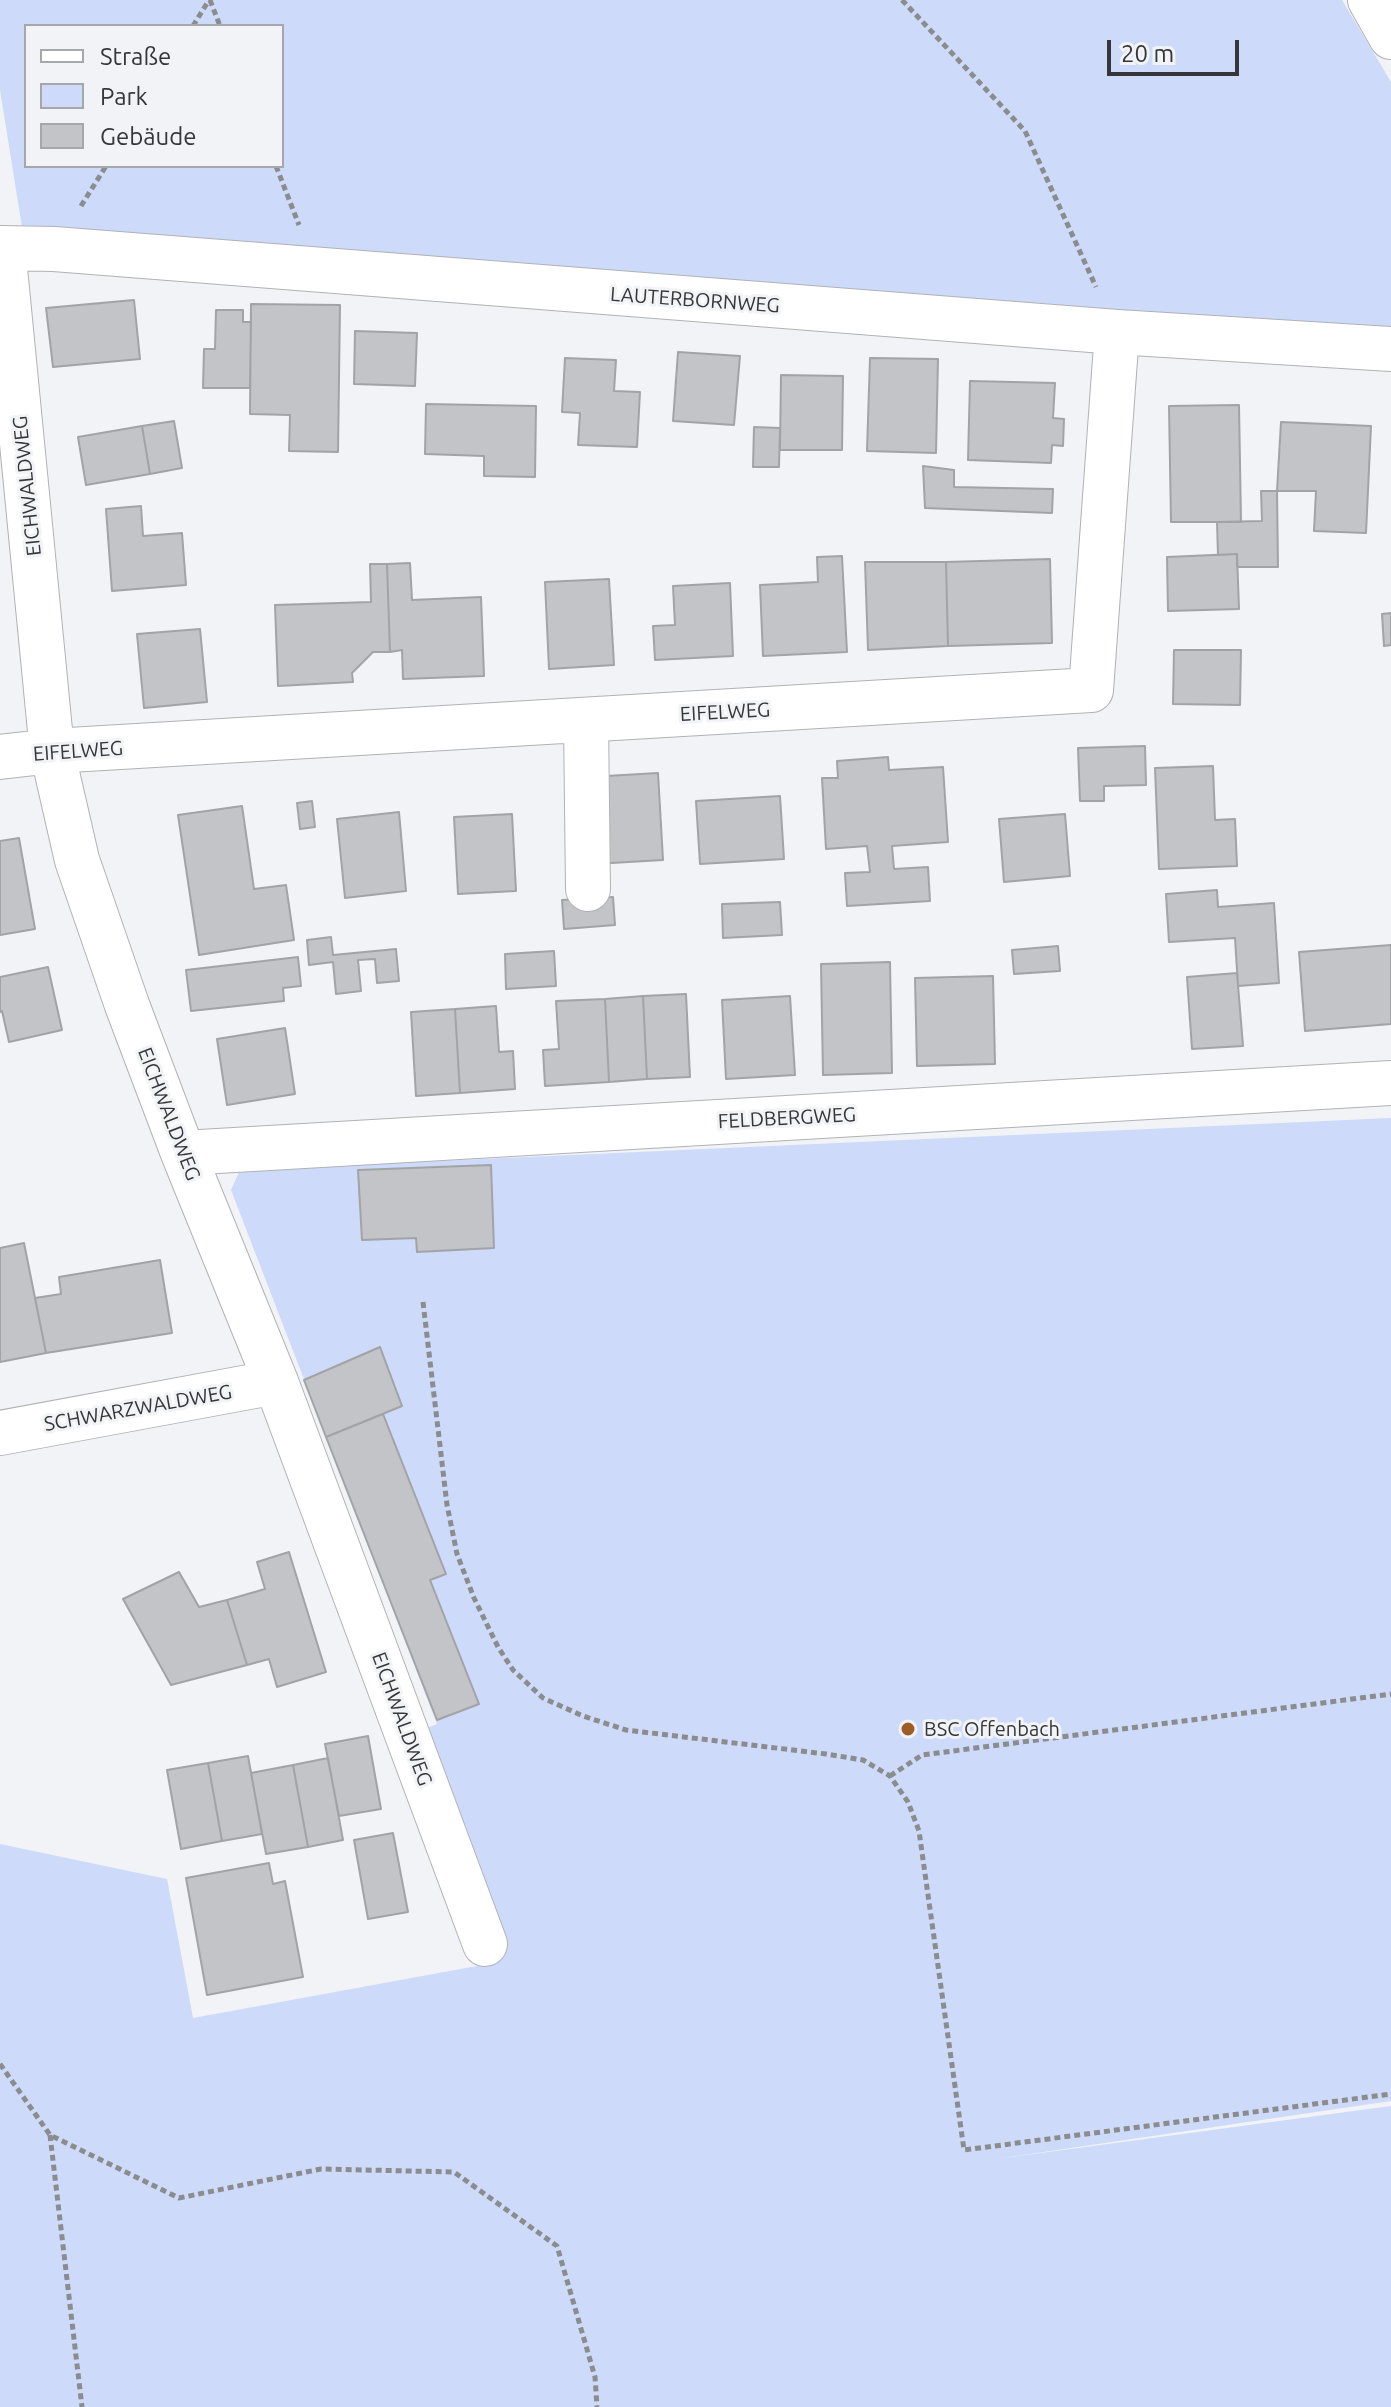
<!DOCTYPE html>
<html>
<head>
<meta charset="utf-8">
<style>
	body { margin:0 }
	#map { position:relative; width:1391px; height:2407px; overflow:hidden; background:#f1f3f6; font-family:Ubuntu,sans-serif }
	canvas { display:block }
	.legend { position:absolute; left:24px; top:24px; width:260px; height:144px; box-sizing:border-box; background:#f1f3f6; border:2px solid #a6a7aa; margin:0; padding:10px 14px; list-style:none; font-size:24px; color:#363638 }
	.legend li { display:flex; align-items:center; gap:16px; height:40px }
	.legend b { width:40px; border:2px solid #a6a7aa }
	.scale { position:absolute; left:1107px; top:40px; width:132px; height:36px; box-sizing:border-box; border:4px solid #363638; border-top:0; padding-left:10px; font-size:24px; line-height:28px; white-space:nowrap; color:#363638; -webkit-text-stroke:6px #f1f3f6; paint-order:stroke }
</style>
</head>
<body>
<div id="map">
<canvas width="1391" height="2407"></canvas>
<ul class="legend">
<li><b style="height:10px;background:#fff"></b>Straße</li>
<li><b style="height:22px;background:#cddafa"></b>Park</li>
<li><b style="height:22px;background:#c3c4c7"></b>Gebäude</li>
</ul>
<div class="scale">20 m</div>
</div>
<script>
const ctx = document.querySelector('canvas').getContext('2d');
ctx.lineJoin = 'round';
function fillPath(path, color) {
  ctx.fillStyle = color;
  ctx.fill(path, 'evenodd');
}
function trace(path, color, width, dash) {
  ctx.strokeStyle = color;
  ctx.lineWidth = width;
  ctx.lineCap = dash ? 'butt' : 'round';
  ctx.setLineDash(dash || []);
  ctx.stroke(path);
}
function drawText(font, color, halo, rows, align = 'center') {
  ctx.font = font + ' Ubuntu,sans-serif';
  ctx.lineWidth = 6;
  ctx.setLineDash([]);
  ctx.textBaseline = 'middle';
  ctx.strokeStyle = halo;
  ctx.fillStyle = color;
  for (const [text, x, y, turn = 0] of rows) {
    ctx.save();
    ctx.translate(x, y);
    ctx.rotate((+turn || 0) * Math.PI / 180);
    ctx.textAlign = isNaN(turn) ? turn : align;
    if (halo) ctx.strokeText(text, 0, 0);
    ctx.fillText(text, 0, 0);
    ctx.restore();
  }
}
fillPath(new Path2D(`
	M0,0H1342L1391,82V353L22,227L0,90ZM26,26H282V166H26Z
	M1391,1118V2101L996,2159L1391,2106V2407H0V1844L167,1879L193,2018L477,1966L503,1955L415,1733L437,1724L231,1190L240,1170Z`), '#cddafa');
const building = new Path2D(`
	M134,300L140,359L53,367L46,308Z
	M251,304L340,305L338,452L289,451L290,415L250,414Z
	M216,310H243V322H251L250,388H203L204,349H215Z
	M355,331L417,333L415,386L354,384Z
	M678,352L740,356L734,425L673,421Z
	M565,358L616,360L614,391L640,392L637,447L578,445L580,413L562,412Z
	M870,358L938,359L936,453L867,451Z
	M781,375L843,376L842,450H780Z
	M970,381L1055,383L1053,418L1064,419L1063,446L1052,445L1051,463L968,460Z
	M426,404L536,406L535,477L484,476V456L425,454Z
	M1239,405L1241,522H1171L1169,406Z
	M174,421L182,468L150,474L142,426Z
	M1281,422L1371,426L1366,533L1314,531L1316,491H1277Z
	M142,426L150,474L86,485L78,437Z
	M754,427L780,428L779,467H753Z
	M923,466L954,470V487L1053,489L1052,513L925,508Z
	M1261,491H1277L1278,567H1237V554L1218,555L1217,522L1262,521Z
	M141,506L143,536L182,533L186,585L112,591L106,509Z
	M1237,554L1239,609L1168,611L1167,557Z
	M842,556L847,652L763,656L760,585L818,582L817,557Z
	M1050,559L1052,643L948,646L946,562Z
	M865,562H946L948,646L868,650Z
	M410,563L412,600L481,597L484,676L403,679L402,650L390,652L387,564Z
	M370,564H387L390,652H373L352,673L353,682L278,686L275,605L371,602Z
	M609,579L614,665L549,669L545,582Z
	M730,583L733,656L655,660L653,626L675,625L673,586Z
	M1391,613V645L1384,646L1382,614Z
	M200,629L207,702L144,708L137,634Z
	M1174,650H1241L1240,705L1173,704Z
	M1145,746L1146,785L1104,786V801H1080L1078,748Z
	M888,757L889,770L943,767L948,842L892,846L894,869L928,867L930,901L847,906L845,873L870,872L867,846L826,849L822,778H838L837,761Z
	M1213,766L1215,820L1235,819L1237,866L1159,869L1155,768Z
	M658,773L663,860L594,864L589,777Z
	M780,796L784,859L700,864L696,801Z
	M312,801L315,827L300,829L297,803Z
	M242,806L254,889L286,885L294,940L199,955L178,815Z
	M399,812L406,891L345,898L337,819Z
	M512,814L516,891L458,894L454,817Z
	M1065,814L1070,876L1004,882L999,819Z
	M19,838L35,929L0,935V841Z
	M1217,890L1218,907L1274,903L1279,983L1238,986L1235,938L1169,942L1166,894Z
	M613,897L615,925L564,929L562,900Z
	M780,902L782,935L723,938L722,904Z
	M331,937L333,955L396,949L399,981L377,983L375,959L358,960L361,991L336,994L333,962L309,965L307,940Z
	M1391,945V1024L1305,1031L1299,952Z
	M1058,946L1060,971L1014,974L1012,950Z
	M554,951L556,986L506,989L505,954Z
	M298,957L301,986L283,988L284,1001L191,1011L186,970Z
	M890,962L892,1073L823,1075L821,964Z
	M48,967L62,1030L9,1042L2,1011L0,1012V977Z
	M1237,973L1243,1046L1192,1049L1187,977Z
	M993,976L995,1064L917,1066L915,978Z
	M686,994L690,1077L647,1079L643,996Z
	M643,996L647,1079L609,1082L605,999Z
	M790,996L795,1075L726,1079L722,1000Z
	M605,999L609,1082L545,1086L543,1050L559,1049L556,1001Z
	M496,1006L499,1052L513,1051L515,1089L460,1093L455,1009Z
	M455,1009L460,1093L416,1096L411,1012Z
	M285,1028L295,1094L227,1105L217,1039Z
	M491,1165L494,1248L417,1252L416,1238L362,1240L358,1170Z
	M24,1243L46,1353L0,1362V1248Z
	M160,1260L172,1333L46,1353L35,1298L61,1294L59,1277Z
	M380,1347L402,1406L326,1437L304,1380Z
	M383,1414L446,1574L430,1580L479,1704L437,1720L326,1437Z
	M289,1552L326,1672L277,1687L269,1659L247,1665L227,1600L265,1589L257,1562Z
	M179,1572L199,1607L227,1600L247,1665L171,1685L123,1599Z
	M368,1736L381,1809L339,1816L325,1744Z
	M248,1756L262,1834L222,1841L208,1763Z
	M328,1758L343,1840L308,1847L293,1765Z
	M208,1763L222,1841L181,1849L167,1770Z
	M293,1765L308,1847L266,1854L251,1773Z
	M393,1833L408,1912L368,1919L354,1840Z
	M269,1863L273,1884L285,1881L303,1977L207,1995L186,1878Z`);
fillPath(building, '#c3c4c7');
trace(building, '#a2a3a6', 2);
const minor = new Path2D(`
	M1370,0L1391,37
	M0,248L54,249L1117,332L1391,349
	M3,248L52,751L77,860L127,1005L183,1153L276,1382L485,1944
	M586,720L588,889
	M0,757L52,751L1091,690L1117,332
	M183,1153L1391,1083
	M0,1433L276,1382`);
trace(minor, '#b1b2b5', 46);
trace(new Path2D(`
	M210,0L220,26
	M902,0L1025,131L1096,287
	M193,26L209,0
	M276,166L299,225
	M81,206L106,166
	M423,1302L447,1505L457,1554L474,1598L498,1647L513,1670L543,1698L583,1716L626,1730L826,1754L863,1760L890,1776L908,1802L919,1831L964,2150L1391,2094
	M890,1776L922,1755L1391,1694
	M0,2064L50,2135L179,2198L321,2169L454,2172L557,2246L595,2377L597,2407
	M50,2135L82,2407`), '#8b8c8e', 5, [6, 4]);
trace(minor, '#fff', 44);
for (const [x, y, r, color] of [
	[908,1729,8,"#9d5e26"]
]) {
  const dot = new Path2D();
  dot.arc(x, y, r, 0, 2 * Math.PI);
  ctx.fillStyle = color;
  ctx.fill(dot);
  trace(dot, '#f1f3f6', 3);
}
drawText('20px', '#363638', '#f1f3f6', [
	["LAUTERBORNWEG",695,300,4],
	["EICHWALDWEG",27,486,-96],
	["EIFELWEG",725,712,-3],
	["EIFELWEG",78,751,-4],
	["EICHWALDWEG",169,1114,69],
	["FELDBERGWEG",787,1118,-3],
	["SCHWARZWALDWEG",138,1408,-10],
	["EICHWALDWEG",402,1719,70]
]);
drawText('20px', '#363638', '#f1f3f6', [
	["BSC Offenbach",924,1729]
], 'left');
</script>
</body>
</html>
